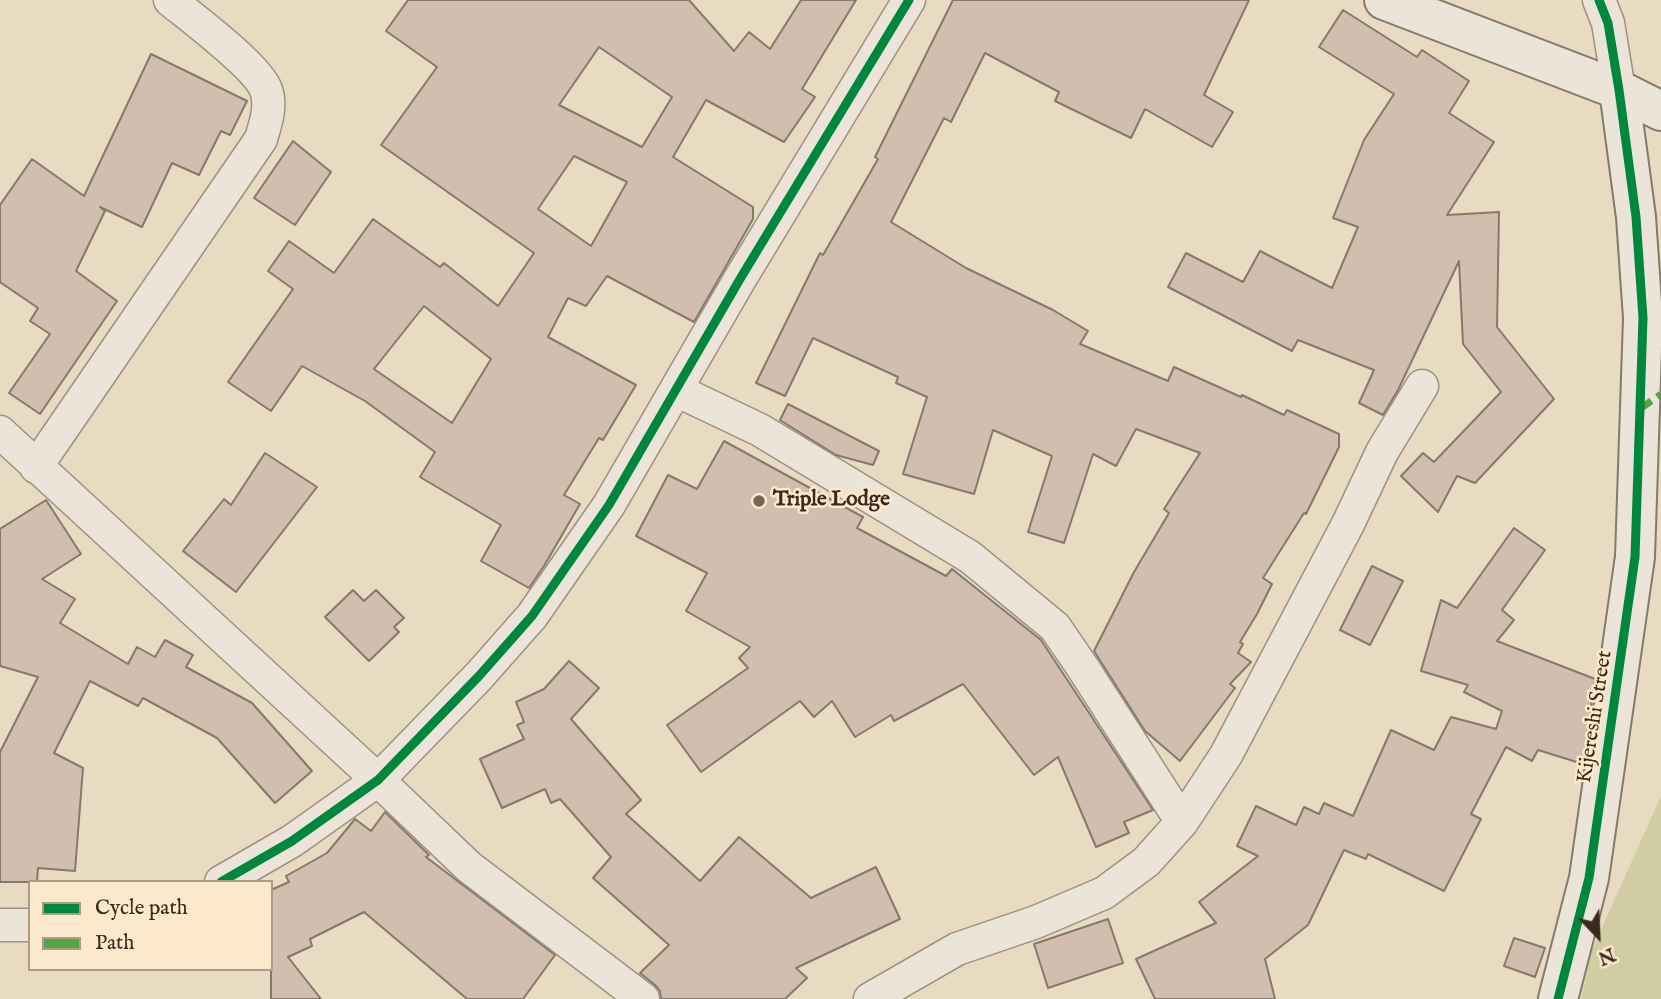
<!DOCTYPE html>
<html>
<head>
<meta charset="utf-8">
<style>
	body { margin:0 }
	#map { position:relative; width:1661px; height:999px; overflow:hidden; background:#e9dac2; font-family:"IM FELL English",serif }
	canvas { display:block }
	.legend { position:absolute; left:28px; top:880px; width:245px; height:91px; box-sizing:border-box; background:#fce9cc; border:2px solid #ae9d86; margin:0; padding:9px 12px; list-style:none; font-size:21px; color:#3a2a1c }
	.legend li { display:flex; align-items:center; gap:14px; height:35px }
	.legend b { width:35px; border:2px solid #ae9d86 }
	.north { position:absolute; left:1563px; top:901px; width:70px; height:70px; -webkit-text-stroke:5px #fce9cc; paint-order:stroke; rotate:157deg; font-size:19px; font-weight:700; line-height:28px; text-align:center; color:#3a2a1c }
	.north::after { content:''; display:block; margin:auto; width:24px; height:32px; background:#3a2a1c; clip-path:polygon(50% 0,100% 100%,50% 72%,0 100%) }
</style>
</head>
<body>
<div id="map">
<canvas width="1661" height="999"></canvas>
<ul class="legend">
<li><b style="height:9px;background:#00873e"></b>Cycle path</li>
<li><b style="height:9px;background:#54a441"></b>Path</li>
</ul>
<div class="north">N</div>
</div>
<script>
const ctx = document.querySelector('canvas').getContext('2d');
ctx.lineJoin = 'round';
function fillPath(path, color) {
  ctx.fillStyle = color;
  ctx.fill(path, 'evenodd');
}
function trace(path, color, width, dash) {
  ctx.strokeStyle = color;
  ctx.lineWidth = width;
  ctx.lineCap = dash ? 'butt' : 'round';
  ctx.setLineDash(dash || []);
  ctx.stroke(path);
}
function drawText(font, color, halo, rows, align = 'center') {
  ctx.font = font + ' "IM FELL English",serif';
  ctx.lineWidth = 5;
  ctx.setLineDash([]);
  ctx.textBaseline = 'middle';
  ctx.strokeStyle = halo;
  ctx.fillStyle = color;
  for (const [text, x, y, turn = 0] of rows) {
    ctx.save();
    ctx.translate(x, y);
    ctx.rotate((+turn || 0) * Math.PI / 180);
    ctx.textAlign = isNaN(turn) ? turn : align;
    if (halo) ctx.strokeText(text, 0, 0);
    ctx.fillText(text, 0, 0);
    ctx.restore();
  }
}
fillPath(new Path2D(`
	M1661,796V999H1581L1592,950Z`), '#d1cca4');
const building = new Path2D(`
	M408,0H689L734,51L749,32L770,49L801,0H856L802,89L815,97L784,142L706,100L673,157L753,207V219L694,322L607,276L586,306L568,298L548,337L636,385L603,440L599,438L564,495L580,504L544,566L529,588L481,561L501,525L420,477L435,452L365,401L302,366L271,411L228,382L293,289L268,271L289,241L334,273L373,219L440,267L444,263L498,306L534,253L381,145L437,67L386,31ZM599,47L672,97L642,147L559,105ZM574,156L627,182L591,246L538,209ZM424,306L491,359L452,423L374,369Z
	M953,0H1249L1204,95L1233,112L1212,147L1145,109L1131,138L1055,101L1059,92L985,53L951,122L944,118L891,222L966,268L1053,310L1088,331L1080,344L1168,381L1174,367L1241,397L1242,395L1284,415L1287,410L1339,434V447L1306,514L1304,513L1263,578L1272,584L1257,614L1240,642L1243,644L1238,653L1251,662L1230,684L1235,688L1180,761L1145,731L1094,651L1134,572L1169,513L1164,509L1200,453L1136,429L1116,466L1093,454L1064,543L1028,532L1052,456L993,430L974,494L903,474L927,397L896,383L898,377L813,338L785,396L756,383L820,253L823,255L878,159L875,157Z
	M1343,10L1417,57L1422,50L1469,81L1449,113L1494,142L1447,215L1499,212L1497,327L1554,399L1475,483L1457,476L1438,512L1401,476L1423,453L1434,462L1501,392L1463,344L1459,261L1398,390L1383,415L1359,403L1374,370L1298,340L1292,351L1168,287L1186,253L1243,282L1260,251L1332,288L1358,227L1333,218L1364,140L1394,94L1319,47Z
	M151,54L247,101L230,135L221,131L199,175L172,163L142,227L100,207L105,211L76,271L117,301L40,414L9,393L50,334L30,321L38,308L0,282V205L32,159L84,196Z
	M293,141L331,172L295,225L254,198Z
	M788,404L879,451L873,465L836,455L780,420Z
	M724,441L863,517L857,528L946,576L952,569L1041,640L1153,810L1124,822L1129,833L1096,847L1058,757L1034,775L963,684L894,721L891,715L855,737L832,701L814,717L800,701L701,772L667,725L748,668L739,658L750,647L686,611L707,573L636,536L668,475L697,489Z
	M265,453L317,487L236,592L183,551L224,499L231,505Z
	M46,500L81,554L42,579L75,599L60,623L128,664L137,647L155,657L165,640L193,655L186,667L252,703L312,771L275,803L217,738L143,698L138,706L90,681L54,753L83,768L75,871L38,868L37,882H0V752L38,677L0,666V529Z
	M1514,528L1545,550L1502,610L1514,620L1497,641L1595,679L1583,764L1538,750L1532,761L1506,747L1471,814L1481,819L1444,891L1368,854L1366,859L1344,850L1308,925L1265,959L1275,999H1155L1136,959L1216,923L1199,902L1258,856L1237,846L1256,806L1296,825L1304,807L1319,814L1324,803L1353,816L1391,730L1434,750L1451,717L1496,729L1502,711L1464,692L1468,685L1421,671L1441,600L1457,608Z
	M1372,566L1403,581L1370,645L1340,630Z
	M353,590L364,601L376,590L404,618L394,627L399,632L369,661L325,617Z
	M569,661L599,688L571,719L641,800L626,814L700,881L739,837L811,898L876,867L900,919L796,968L807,978L785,999H661L660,991L655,985L640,973L669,945L593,878L611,857L560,799L551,803L545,789L502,808L480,759L524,739L517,725L524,722L516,702L544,689Z
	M385,812L429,855L426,857L555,955L523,999H467L364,912L310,939L312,946L288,957L321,999H271V890L289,882L286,876L327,853L355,819L371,831Z
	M1108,919L1123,963L1048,988L1034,944Z
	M1514,938L1545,948L1535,977L1504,966Z`);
fillPath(building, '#d1beae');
trace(building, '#837a6c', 2);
const street = new Path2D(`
	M1599,0L1608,23L1619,90
	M676,390L760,430L970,557L1055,627L1083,668L1182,822
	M0,432L378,780L469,867L643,999
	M36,467L261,139C265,125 272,106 266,90C258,67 192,18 170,0
	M221,882L292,841L378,780L479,676L532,616L609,505L740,279L909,0
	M0,925H30
	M870,999L957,949L1036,922L1104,893L1146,862L1182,822L1226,755L1348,524L1382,452L1422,386`);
const secondary = new Path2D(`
	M1384,0L1619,90L1661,111
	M1558,999L1589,878L1635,557L1643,318L1636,217L1619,90`);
trace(street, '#9c9182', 35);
trace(secondary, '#837a6c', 42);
trace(street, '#ece4d8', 32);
trace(secondary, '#ece4d8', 38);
trace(new Path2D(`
	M1640,409L1661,394`), '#54a441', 7, [14, 7]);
trace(new Path2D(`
	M221,882L292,841L378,780L479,676L532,616L609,505L740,279L909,0
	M1558,999L1589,878L1635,557L1643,318L1636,217L1619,90L1608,23L1599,0`), '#00873e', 9);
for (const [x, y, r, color] of [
	[759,501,7,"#776856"]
]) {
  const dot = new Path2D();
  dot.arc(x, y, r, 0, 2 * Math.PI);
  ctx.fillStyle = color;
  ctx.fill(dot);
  trace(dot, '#fce9cc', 2.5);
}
drawText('bold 21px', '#3a2a1c', '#fce9cc', [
	["Triple Lodge",773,501]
], 'left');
drawText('21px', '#3a2a1c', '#fce9cc', [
	["Kijereshi Street",1596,717,-81]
]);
</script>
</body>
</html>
